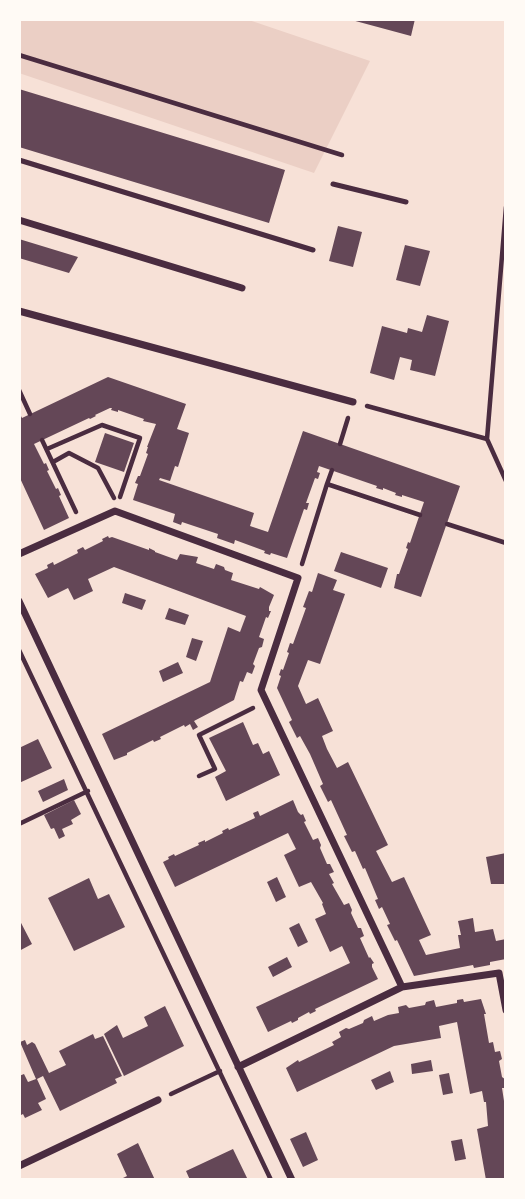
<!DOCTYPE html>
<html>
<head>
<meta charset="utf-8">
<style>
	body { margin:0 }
	#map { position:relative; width:525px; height:1199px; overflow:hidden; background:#f7e1d7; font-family:Raleway,sans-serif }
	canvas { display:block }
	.frame { position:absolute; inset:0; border:21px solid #fffaf5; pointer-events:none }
</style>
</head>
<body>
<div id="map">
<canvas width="525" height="1199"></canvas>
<div class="frame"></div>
</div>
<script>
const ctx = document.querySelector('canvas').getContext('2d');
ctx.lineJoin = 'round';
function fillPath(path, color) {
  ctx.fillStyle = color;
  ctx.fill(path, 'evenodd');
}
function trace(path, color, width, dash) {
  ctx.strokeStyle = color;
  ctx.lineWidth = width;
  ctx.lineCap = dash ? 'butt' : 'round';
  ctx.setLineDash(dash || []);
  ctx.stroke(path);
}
fillPath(new Path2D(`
	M19,19H246L370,61L314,173L19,73Z`), '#ebcfc5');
fillPath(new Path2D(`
	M348,19H415L411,36Z
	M19,89L285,170L269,223L19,147Z
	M338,226L362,232L353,267L329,261Z
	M19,239L78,257L69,273L19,258Z
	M405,245L430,251L420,286L396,280Z
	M427,315L449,321L435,376L410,370L412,360L400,357L394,380L370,373L382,326L407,333L408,328L422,332Z
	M108,377L186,404L177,429L189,433L178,467L175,466L170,481L160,478L159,480L254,513L250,526L268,532L303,431L460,486L421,597L394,588L397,574H399L408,549L406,548L408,542L410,543L424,502L402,495V497L395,495L396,493L383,488V490L376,488L377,486L319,466L317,472L320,473L318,479L315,478L306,503H309L307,510L304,509L287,558L271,553L270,555L264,553L265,551L235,540L234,544L217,538L218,534L182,522L181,525L173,522L175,514L133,500L138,484L135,483L138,476H140L148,454L146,453L148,447H147L156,424L143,421L144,419L118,410V412L111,410L112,408H110L95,415L96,416L90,419L89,418L34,444L44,464L46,463L49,470L47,471L56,489L58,488L61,495L59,496L69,518L44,530L19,476V412L22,418Z
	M105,433L134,443L124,472L95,462Z
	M108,536L109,538L112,537L149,550V548L155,551V552L177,560L180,554L198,557L196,563L214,569L216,564L224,567L225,570L233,573L231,580L259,589L260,587L274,595L269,607V611H271L268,618L266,617L259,637L264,639L262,647L259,648L253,664L255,666L252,674L247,672L243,682L240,681L234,700L194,721L198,727L193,730L190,724L185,727L184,725L160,737L161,739L154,742L153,740L127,753V755L114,760L102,734L210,682L228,627L240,632L246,616L114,567L88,579L93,591L74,600L68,588L48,598L35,574L48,568L47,565L53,562L54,565L78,553L77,550L83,547L85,550L103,541L102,539Z
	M341,552L388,568L381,588L334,571Z
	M318,573L337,580L333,590L345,594L320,664L308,660L298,686L306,704L318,698L333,731L322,736L327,749L337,768L348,762L388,845L376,851L392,882L404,877L431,935L419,940L426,955L460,948L458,935H461L458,921L473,918L475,932L493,929L496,941L506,939V959L490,962V965L474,968L473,965L414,976L397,940L395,941L387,925L390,924L382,907L379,909L375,900L378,899L365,868L363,869L355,851L352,852L344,836L347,835L331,800L328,802L320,786L323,784L310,754L300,736L297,738L289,722L292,720L277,688L281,676L279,675L281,669L283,670L289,653L287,652L290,643L293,644L306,608L303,607L309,591L312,592Z
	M125,593L146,600L142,610L122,603Z
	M169,608L189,615L185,625L165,619Z
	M192,638L203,641L196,661L186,657Z
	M178,662L183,673L163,682L159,671Z
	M243,722L253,745L258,743L263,754L269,751L280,775L226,801L215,777L226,771L209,738Z
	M38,739L52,768L19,783V748Z
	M64,779L68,790L43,802L38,791Z
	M74,800L81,814L71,820L73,824L62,829L65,836L59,839L54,828L51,829L44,815Z
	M293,800L298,812L301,815L303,814L306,821L304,822L313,840L318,838L321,845L320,848L327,864H330L334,872L329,874L334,883L332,884L344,905L349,903L352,910L351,913L358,928H361L364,936L360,938L369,958L370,957L374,963L372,964V967L378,979L315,1009L316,1011L310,1014L309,1012L298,1018V1020L292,1023L291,1021L268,1032L256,1007L350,963L342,946L330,952L315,919L326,914L322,904L323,903L311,882L299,887L284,855L296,849L288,833L175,887L163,862L169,859L168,857L174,854L175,856L199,845L198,843L205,840V842L223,833L222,831L228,828L229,830L255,818L253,813L258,811L260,816Z
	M506,853V884H491L486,857Z
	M277,877L286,897L276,902L267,882Z
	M89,878L98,899L109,894L125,927L74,951L48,898Z
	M19,919L32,944L19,951Z
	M299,923L308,942L298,947L289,928Z
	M287,957L292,967L273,977L268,967Z
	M463,999L464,1002L481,999L486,1014H484L489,1043L493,1042L495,1052L500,1051L502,1059L499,1061L502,1077L506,1080V1088H502L506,1114V1180H486L477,1129L488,1126L486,1102H484L482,1091L470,1094L457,1022L439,1026L441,1038L394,1046L297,1092L286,1068L298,1060L299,1062L334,1045L332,1042L341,1037L339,1032L346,1028L349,1029L363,1023L364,1020L372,1016L374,1021L388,1015L399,1013L398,1007L406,1005L409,1008L425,1005L426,1002L434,1000L436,1007L457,1003V1000Z
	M165,1006L184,1046L124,1076L104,1034L117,1025L123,1038L148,1026L144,1017Z
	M93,1034L95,1039L103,1036L122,1076L115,1079L117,1083L60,1111L43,1076L37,1079L46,1099L38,1103L42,1110L25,1118L23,1114L19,1116V1076L24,1074L28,1082L36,1079L20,1042L25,1040L27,1045L32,1042L35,1044L49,1073L66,1065L59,1051Z
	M431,1060L433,1071L412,1074L411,1064Z
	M390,1071L394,1082L376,1090L371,1080Z
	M449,1073L453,1093L443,1095L439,1075Z
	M306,1132L318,1160L303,1167L290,1139Z
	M462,1139L466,1159L455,1161L451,1141Z
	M138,1143L155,1180H119L127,1176L117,1154Z
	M233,1149L248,1180H190L186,1171Z`), '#644757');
trace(new Path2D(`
	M19,55L342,155
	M506,207L487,439L506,481
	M19,390L30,414
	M367,406L487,439
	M42,440L76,512
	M340,444L348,418
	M47,449L102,425L140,438L120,497
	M53,462L69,453L98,468L114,498
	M327,484L332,470
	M447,524L506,543
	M302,564L327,484L420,515
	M19,650L271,1180
	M199,776L215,769L199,735L253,708
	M19,824L88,791
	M171,1094L220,1071`), '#4a2c40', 4.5);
trace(new Path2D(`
	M19,160L313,250
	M333,184L406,202`), '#4a2c40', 5);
trace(new Path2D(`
	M19,220L242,288
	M19,311L353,402
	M19,554L115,511L298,578L261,690L402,987L238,1067
	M19,601L292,1180
	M402,987L499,973L506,1010
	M19,1166L158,1100`), '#4a2c40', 7);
</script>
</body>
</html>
